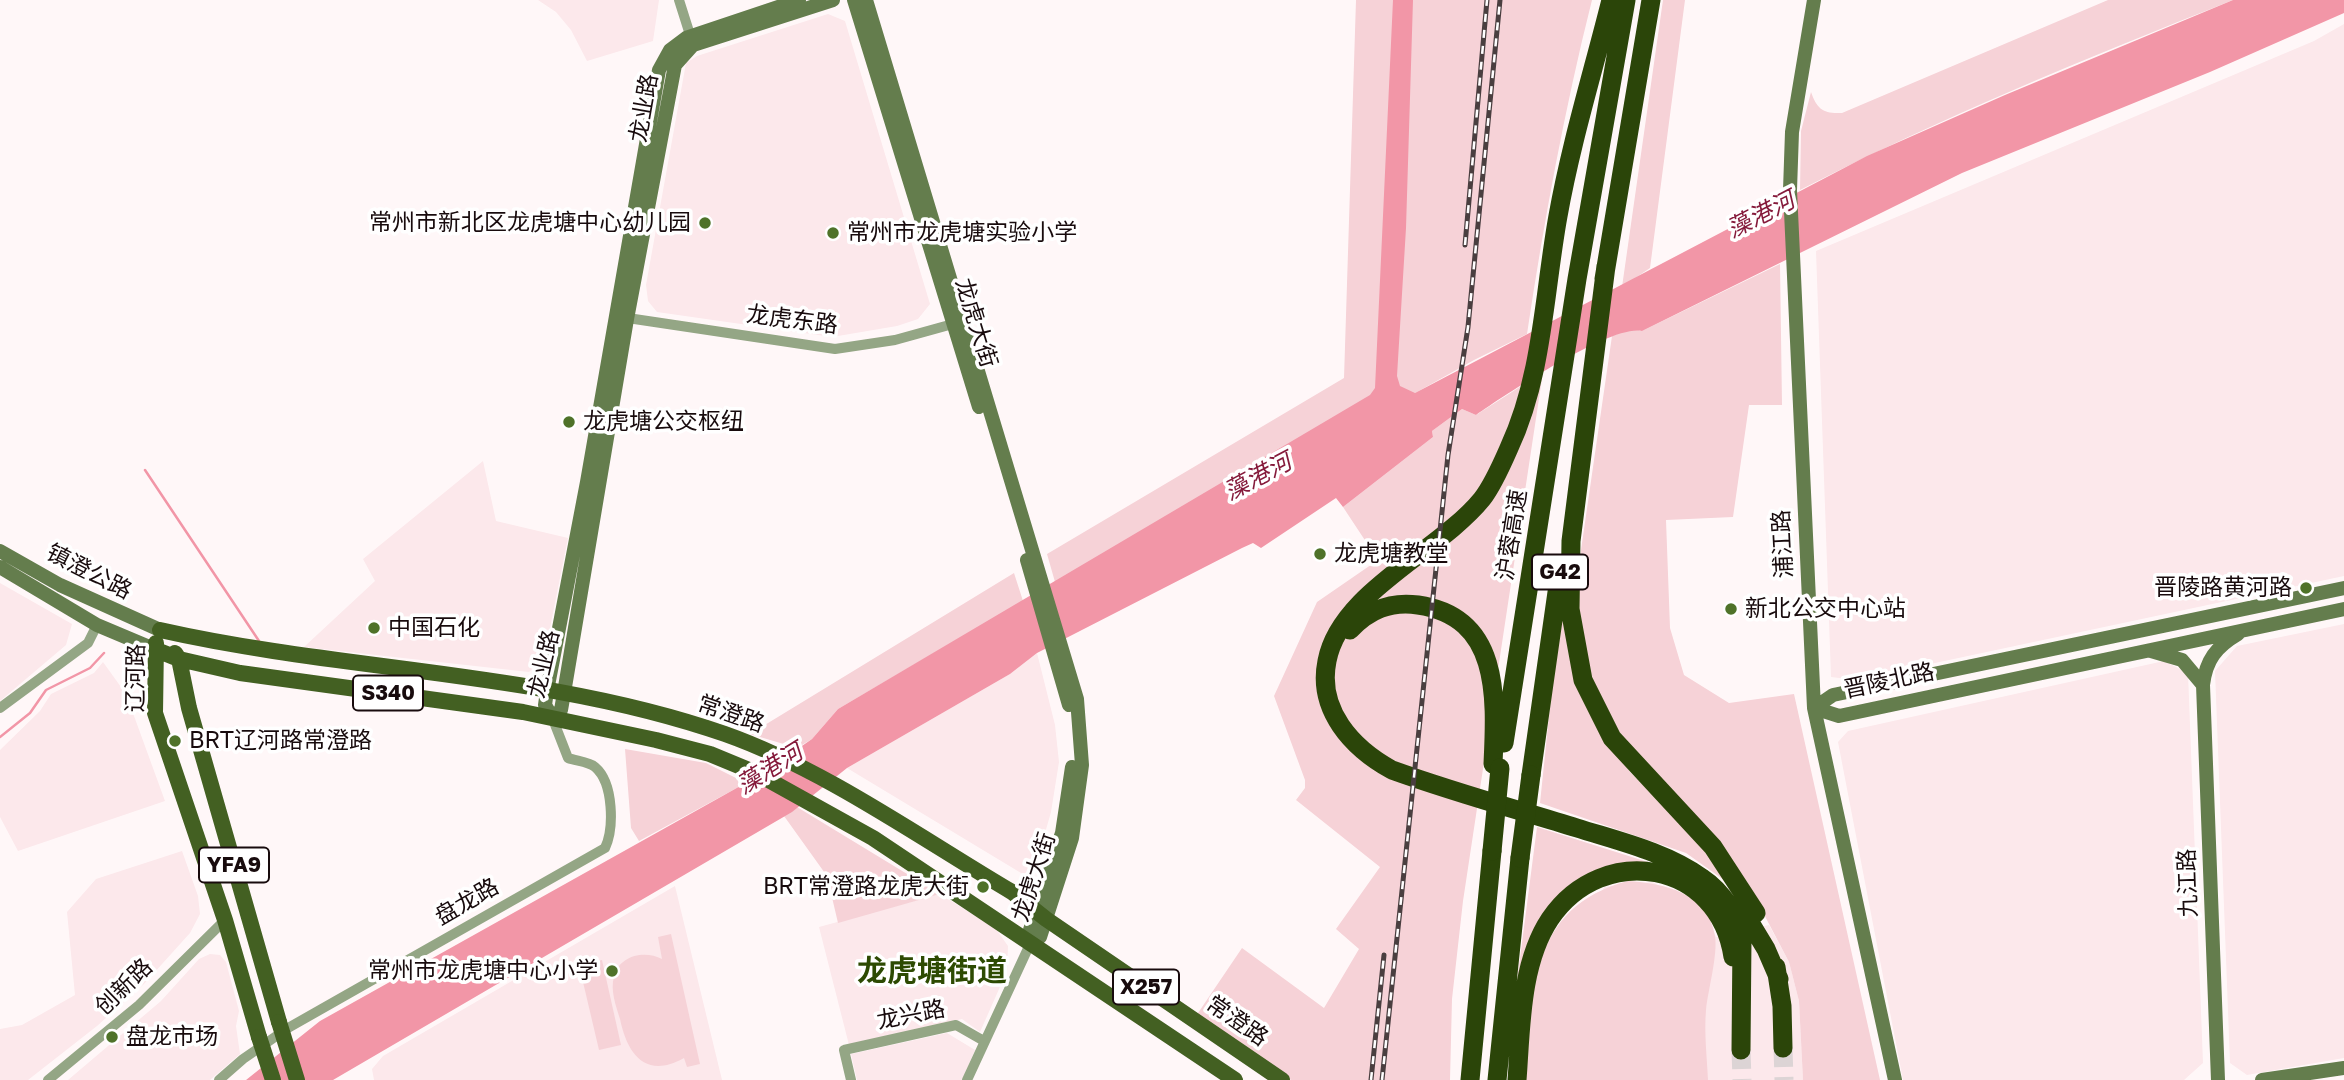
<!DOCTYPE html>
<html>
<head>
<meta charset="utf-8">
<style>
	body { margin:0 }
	canvas { display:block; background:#fff7f8 }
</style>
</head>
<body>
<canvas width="2344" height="1080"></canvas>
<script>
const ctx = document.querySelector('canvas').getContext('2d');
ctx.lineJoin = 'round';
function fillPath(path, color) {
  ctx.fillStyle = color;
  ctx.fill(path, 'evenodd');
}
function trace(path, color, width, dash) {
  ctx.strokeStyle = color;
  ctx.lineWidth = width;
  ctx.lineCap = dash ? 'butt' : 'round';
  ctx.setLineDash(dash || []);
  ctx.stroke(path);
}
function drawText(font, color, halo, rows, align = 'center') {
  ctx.font = font + ' "Golos Text","Noto Sans SC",sans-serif';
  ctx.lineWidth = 7;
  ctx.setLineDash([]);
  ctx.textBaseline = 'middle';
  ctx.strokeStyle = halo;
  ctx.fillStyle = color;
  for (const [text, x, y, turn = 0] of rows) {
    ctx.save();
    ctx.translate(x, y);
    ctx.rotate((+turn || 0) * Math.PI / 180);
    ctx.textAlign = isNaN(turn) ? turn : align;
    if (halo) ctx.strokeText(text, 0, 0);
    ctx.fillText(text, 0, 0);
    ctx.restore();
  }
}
fillPath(new Path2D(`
	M538,0H659L653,41L587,61L571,30L556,12Z
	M828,14L845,21L930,304L918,319L897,326L832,337L657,312L648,301L646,285L686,63L697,56Z
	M2344,24V576L1855,680L1831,677L1816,251L2314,41Z
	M483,461L496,521L568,538L544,658L529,672L304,647L375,581L363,559Z
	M0,583L72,624L66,645L0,701Z
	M2344,624V1058L2247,1075L2230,1063L2215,671L2237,646Z
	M1037,653L1055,725L1059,762L1051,812L1039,854L1026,876L847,768L1010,674Z
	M2164,661L2188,673L2203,1063L2184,1080H1903L1838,742L1848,731Z
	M103,662L126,694L165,801L18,851L0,817V750L40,711L51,694L94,673Z
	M182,851L198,896L200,914L190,933L144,984L97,1026L28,1080H0V1029L22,1025L75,995L67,912L96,879Z
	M1653,882L1708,919L1716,937L1769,925L1789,962L1799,1001L1803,1080H1522L1604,887Z
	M675,886L722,1080H374L372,1069L383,1056Z
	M940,894L996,929L1008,946L1007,971L980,1032L962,1019L849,1045L819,927Z
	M210,954L220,955L226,962L239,1011L236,1026L240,1054L210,1080H68L161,1001L199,959Z
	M947,1033L975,1050L962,1080H857L851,1054Z`), '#fce8eb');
fillPath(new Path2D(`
	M1356,0H1592C1564,111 1544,221 1527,334L1474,360L1360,424L1351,408L1055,582L1047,554L1344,378Z
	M1663,0H1685L1650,268L1622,287Z
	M2108,0H2233C2087,58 1940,118 1800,190L1801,131L1811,92C1817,109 1823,114 1842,113Z
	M1780,264L1782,405H1749L1733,517L1666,520L1670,628L1684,675L1729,703L1794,694L1880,1080H1803L1799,1001L1789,962L1747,882L1620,733L1590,678L1577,606L1581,550L1612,336L1631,328L1642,331Z
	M1543,372L1463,901L1452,999L1450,1080H1291L1196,1016L1242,948L1324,1008L1359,949L1336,929L1380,867L1296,800L1305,788V780L1274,696L1317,602L1378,560L1343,507L1433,437L1432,431L1462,409L1476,415Z
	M1014,573L1023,601L838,709L812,739L797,748L750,734Z
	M1559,620L1564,621L1603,733L1630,772L1693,835L1725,877L1724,880L1686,853L1540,803Z
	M625,749L706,763L746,783L639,841L631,828Z
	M797,807L940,894L838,923L827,876L784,816Z
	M1537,827L1654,864L1557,902L1510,1035Z
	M1628,881C1664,883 1708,893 1715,936C1718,955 1708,990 1706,1010C1704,1033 1707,1057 1708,1080H1522C1532,995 1528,907 1628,881Z
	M671,934L700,1064L687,1067L684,1058C645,1080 627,1053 620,1019C616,1006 610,990 614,977C619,955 645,950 662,959L658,937Z
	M602,960L621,1045L599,1050L579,965Z`), '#f6d2d7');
fillPath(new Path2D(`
	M1393,0H1413L1406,228L1397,376L1400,386L1415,393L1867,156L2005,95L2233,0H2344V13L2210,72L1962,173L1642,331C1611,324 1505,395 1476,415L1462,409L1432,431L1433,437L1343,507L1336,498L1261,548L1253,543L1242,548L1037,653L1010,674L847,768L792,812L333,1080H246L320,1021L760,775L812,739L838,709L1370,395L1375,388Z`), '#f296a7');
trace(new Path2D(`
	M145,470L259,641
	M0,737L30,713L46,690L90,668L104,653`), '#f296a7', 2.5);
trace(new Path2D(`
	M1783,1048L1784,1080
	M1741,1050L1742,1080`), '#dcd4d5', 19, [19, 10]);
trace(new Path2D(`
	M679,0L692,41
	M621,317L835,349L895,340L960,322
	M0,708L88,643L97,625
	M48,1080L139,1005L225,920
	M219,1080L243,1059L288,1028L605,848C614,829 614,783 595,767C589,762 576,761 568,758L552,717
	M851,1080L844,1050L956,1025L984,1041
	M967,1080L1030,944`), '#94a685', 10);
trace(new Path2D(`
	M799,0L686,38L670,50L659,70L587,482L547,691L545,705L552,717L561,710L564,693L627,319L675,65L693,45L833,0
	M854,0L979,407
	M866,0L1077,699L1082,765L1072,838L1040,937L1030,944
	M1814,0L1792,132L1790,190L1814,708L1895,1080
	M0,551L60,585L160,630
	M1027,560L1069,705
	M0,567L97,625L154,649
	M2151,651L2182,660L2203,685
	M1814,708L1833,695L2344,588
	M1814,708L1839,716L2344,609
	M1030,944V930L1062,833L1072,767
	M2218,1080L2203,685C2206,660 2216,647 2238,634
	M2262,1080L2344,1068`), '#647d4d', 14);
trace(new Path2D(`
	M160,630C346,672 544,671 725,734C824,769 922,839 1012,892L1046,919L1282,1080
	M156,643L155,713L225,920L259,1037
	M154,649L179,659L240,673L523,712L656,740L710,754L756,773L873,838L1235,1080
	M175,653L179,659L189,708L279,1022`), '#436022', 16);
trace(new Path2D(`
	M1611,0C1593,72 1571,143 1558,216C1544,293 1543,375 1509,448C1502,464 1493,485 1482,499C1439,552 1340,592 1327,661C1317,710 1352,748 1392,770C1453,792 1515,809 1577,828C1618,841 1666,852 1702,878C1723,892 1737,915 1742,939L1741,1050
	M1606,266L1571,541L1570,609L1583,680L1612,738L1713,847L1756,913
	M1604,279L1651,0
	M1350,630C1369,610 1390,601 1418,605C1501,617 1496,698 1493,764
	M1504,743L1577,279L1626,0
	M1531,775L1561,564
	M1740,906L1766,949L1779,979
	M1776,967L1782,1006L1783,1048
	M1470,1080L1492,851
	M1497,1080L1520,858
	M1517,1080C1521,1029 1520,964 1550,919C1603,841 1719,861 1733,957`), '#2b4509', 19);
const rail = new Path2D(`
	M1465,245L1487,0
	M1371,1080L1384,955
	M1382,1080L1448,455L1468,327L1500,0`);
trace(rail, '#4a3f40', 5);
trace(rail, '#fff', 2.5, [8]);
trace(new Path2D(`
	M279,1022L297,1080
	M259,1037L273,1080`), '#436022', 16);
trace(new Path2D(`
	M1492,851L1500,768
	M1520,858L1531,775`), '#2b4509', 19);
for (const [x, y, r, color] of [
	[705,223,7,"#4f7229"],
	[833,233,7,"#4f7229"],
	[569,422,7,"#4f7229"],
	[1320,554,7,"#4f7229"],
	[2306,588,7,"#4f7229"],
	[1731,609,7,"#4f7229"],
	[374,628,7,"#4f7229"],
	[175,741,7,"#4f7229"],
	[983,887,7,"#4f7229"],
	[612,971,7,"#4f7229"],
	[112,1037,7,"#4f7229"]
]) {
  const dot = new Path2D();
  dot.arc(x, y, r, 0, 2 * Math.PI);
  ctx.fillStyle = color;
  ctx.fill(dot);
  trace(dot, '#fff', 2.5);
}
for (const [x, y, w] of [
	[1560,572,56],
	[388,693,70],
	[234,865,70],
	[1146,987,66]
]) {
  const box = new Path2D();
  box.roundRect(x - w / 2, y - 17.5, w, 35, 5);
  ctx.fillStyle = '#fff';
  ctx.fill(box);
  trace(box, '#180b0d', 2);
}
drawText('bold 21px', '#180b0d', null, [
	["G42",1560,572],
	["S340",388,693],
	["YFA9",234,865],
	["X257",1146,987]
]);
drawText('23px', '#180b0d', '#fff', [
	["龙业路",644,108,-80],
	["龙虎东路",792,320,7],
	["龙虎大街",976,323,73],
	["沪蓉高速",1512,535,-81],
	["浦江路",1783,544,-93],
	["镇澄公路",89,572,27],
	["龙业路",544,664,-77],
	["辽河路",136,678,-89],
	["晋陵北路",1889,681,-12],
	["常澄路",731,714,19],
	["龙虎大街",1034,877,-72],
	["九江路",2188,883,-92],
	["盘龙路",467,902,-30],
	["创新路",124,987,-44],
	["龙兴路",911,1015,-11],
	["常澄路",1237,1021,35]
]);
drawText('23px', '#180b0d', '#fff', [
	["常州市新北区龙虎塘中心幼儿园",691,223,"right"],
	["常州市龙虎塘实验小学",847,233],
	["龙虎塘公交枢纽",583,422],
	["龙虎塘教堂",1334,554],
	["晋陵路黄河路",2292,588,"right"],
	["新北公交中心站",1745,609],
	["中国石化",388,628],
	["BRT辽河路常澄路",189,741],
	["BRT常澄路龙虎大街",969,887,"right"],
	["常州市龙虎塘中心小学",598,971,"right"],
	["盘龙市场",126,1037]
], 'left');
drawText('italic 24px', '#851a3b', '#fff', [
	["藻港河",1761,215,-27],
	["藻港河",1258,477,-28],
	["藻港河",770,769,-32]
]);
drawText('bold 30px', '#2d4a02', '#fff', [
	["龙虎塘街道",932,971]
]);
</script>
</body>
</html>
